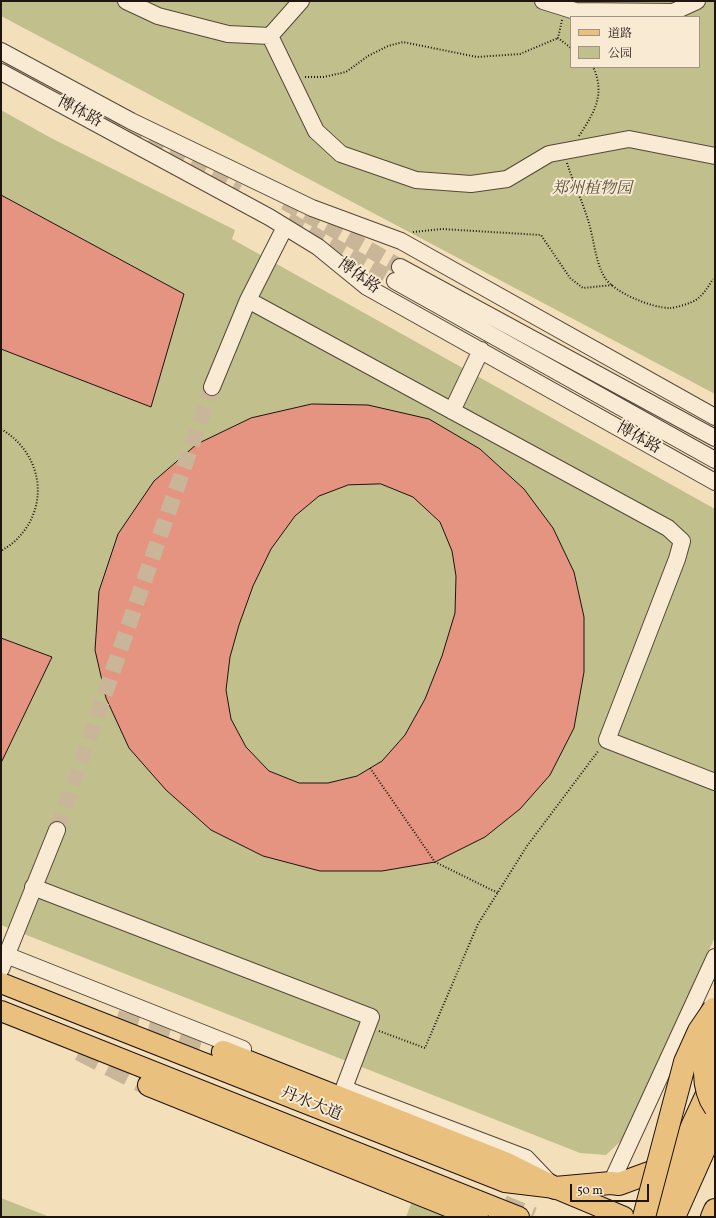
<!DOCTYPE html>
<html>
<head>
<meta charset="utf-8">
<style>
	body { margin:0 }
	#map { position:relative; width:716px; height:1218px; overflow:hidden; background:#f4dfbb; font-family:Vollkorn,"Noto Serif SC",serif }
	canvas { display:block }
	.frame { position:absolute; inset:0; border:2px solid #1f140f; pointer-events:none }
	.legend { position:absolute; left:570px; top:16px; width:130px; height:52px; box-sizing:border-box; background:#f8ead3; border:1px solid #a19485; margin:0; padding:5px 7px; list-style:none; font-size:12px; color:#1f140f }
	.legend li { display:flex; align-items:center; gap:8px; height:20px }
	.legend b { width:20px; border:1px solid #a19485 }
	.scale { position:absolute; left:570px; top:1184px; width:79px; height:18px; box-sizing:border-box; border:2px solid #1f140f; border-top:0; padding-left:5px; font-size:12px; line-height:14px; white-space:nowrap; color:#1f140f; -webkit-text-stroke:3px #f8ead3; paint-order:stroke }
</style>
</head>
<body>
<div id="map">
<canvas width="716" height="1218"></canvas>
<div class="frame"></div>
<ul class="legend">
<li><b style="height:5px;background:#eac07e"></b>道路</li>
<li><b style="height:11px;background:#c1c08c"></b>公园</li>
</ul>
<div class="scale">50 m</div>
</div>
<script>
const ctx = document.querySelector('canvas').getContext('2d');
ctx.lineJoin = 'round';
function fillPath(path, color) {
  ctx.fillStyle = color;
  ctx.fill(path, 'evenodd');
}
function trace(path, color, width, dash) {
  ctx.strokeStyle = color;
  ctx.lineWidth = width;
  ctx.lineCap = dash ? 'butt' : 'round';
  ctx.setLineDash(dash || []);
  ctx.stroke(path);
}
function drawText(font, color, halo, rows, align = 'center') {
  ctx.font = font + ' Vollkorn,"Noto Serif SC",serif';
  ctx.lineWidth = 4;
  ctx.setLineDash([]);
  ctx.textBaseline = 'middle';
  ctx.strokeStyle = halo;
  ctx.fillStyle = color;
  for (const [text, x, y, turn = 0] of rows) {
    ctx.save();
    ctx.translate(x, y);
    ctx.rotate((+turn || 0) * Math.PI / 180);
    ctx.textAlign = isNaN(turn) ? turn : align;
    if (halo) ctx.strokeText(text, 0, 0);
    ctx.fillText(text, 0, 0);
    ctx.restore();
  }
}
fillPath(new Path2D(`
	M1,1H715V394L1,16ZM571,17H699V67H571Z
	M1,110L51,138L235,230L232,239L715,509V937L624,1138L606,1155L580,1153L1,925Z
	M1,1198L50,1217H1Z
	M412,1201L453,1217H406Z`), '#c1c08c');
const building = new Path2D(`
	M1,195L184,294L151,407L1,349Z
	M312,404L368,405L429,419L480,449L524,489L553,528L574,572L584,617V672L574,728L550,775L520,809L485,837L435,862L382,871H320L263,856L211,830L166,790L129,748L106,698L95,650L99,591L118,534L154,481L197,444L251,418ZM381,484L413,497L440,522L452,551L456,576L455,613L442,656L425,699L405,735L382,761L357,776L328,783H299L269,771L246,747L231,719L226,690L230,657L239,625L253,586L271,549L295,516L319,496L348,485Z
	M1,638L52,657L1,763Z`);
fillPath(building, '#e49481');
trace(building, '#1f140f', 1);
trace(new Path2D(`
	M86,105L238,192
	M285,202L400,267
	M288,220L395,281
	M57,830L212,387`), '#c9b699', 16, [16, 8]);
trace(new Path2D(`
	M503,1205L533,1217`), '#c9b699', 20, [20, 10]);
trace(new Path2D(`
	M116,1021L223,1052
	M80,1050L149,1085`), '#c9b699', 22, [22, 11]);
const minor = new Path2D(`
	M126,1L158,16L228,34L270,36
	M301,1L270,36L316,131L341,154L416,180L471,184L507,179L549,154L629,139L715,156
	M543,1L575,11L673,12L697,1
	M1,51L131,121L312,208L401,241L715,417
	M1,72L269,217L318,247L367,287L715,482
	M285,227L248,300L668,528L682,541L677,559L607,740L715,782
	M400,267L715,438
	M395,281L715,460
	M212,387L248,300
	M452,411L481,350
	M33,887L371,1017L344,1088
	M1,953L243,1049
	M1,969L57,830
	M350,1091L526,1158L547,1180
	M611,1183L715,957`);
const major = new Path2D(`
	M1,983L505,1182L555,1188L624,1217
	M1,1011L519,1217`);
const highway = new Path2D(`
	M223,1052L507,1164L555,1188L611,1183L619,1184L679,1162
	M149,1085L477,1217
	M661,1217L689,1133L714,1079
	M674,1217L715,1125
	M712,1217L715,1210`);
trace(minor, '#54473a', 18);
trace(major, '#1f140f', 22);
trace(highway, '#1f140f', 24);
trace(new Path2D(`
	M562,20L558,38L571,48
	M305,77H324L346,72L368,56L388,46L403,42L477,57L520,54L558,38
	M579,136C594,113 606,94 593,67
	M567,163C573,182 582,200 588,220C594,238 595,262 605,278C615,293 652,308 670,308C676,308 691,303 696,300C704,294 708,287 713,279
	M413,232L442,229L541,235L570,278L583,288L613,285
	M1,429C41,452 51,504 18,538C14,543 7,547 1,551
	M370,768L435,862L498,893
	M379,1031L425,1048L478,924L527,846L599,750`), '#1f140f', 2, [1, 2]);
trace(minor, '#f8ead3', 16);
trace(major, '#eac07e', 20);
trace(highway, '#eac07e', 22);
const highwayBridge = new Path2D(`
	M712,1020C708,1048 697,1082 715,1107
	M644,1217L685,1062L699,1031L714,1009`);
trace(highwayBridge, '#1f140f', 24, []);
trace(highwayBridge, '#eac07e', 22);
drawText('16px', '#1f140f', '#f8ead3', [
	["博体路",79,113,28],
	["博体路",358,277,36],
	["博体路",638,439,29],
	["丹水大道",311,1105,22]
]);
drawText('italic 16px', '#58503b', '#f8ead3', [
	["郑州植物园",592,190]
]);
</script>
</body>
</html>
